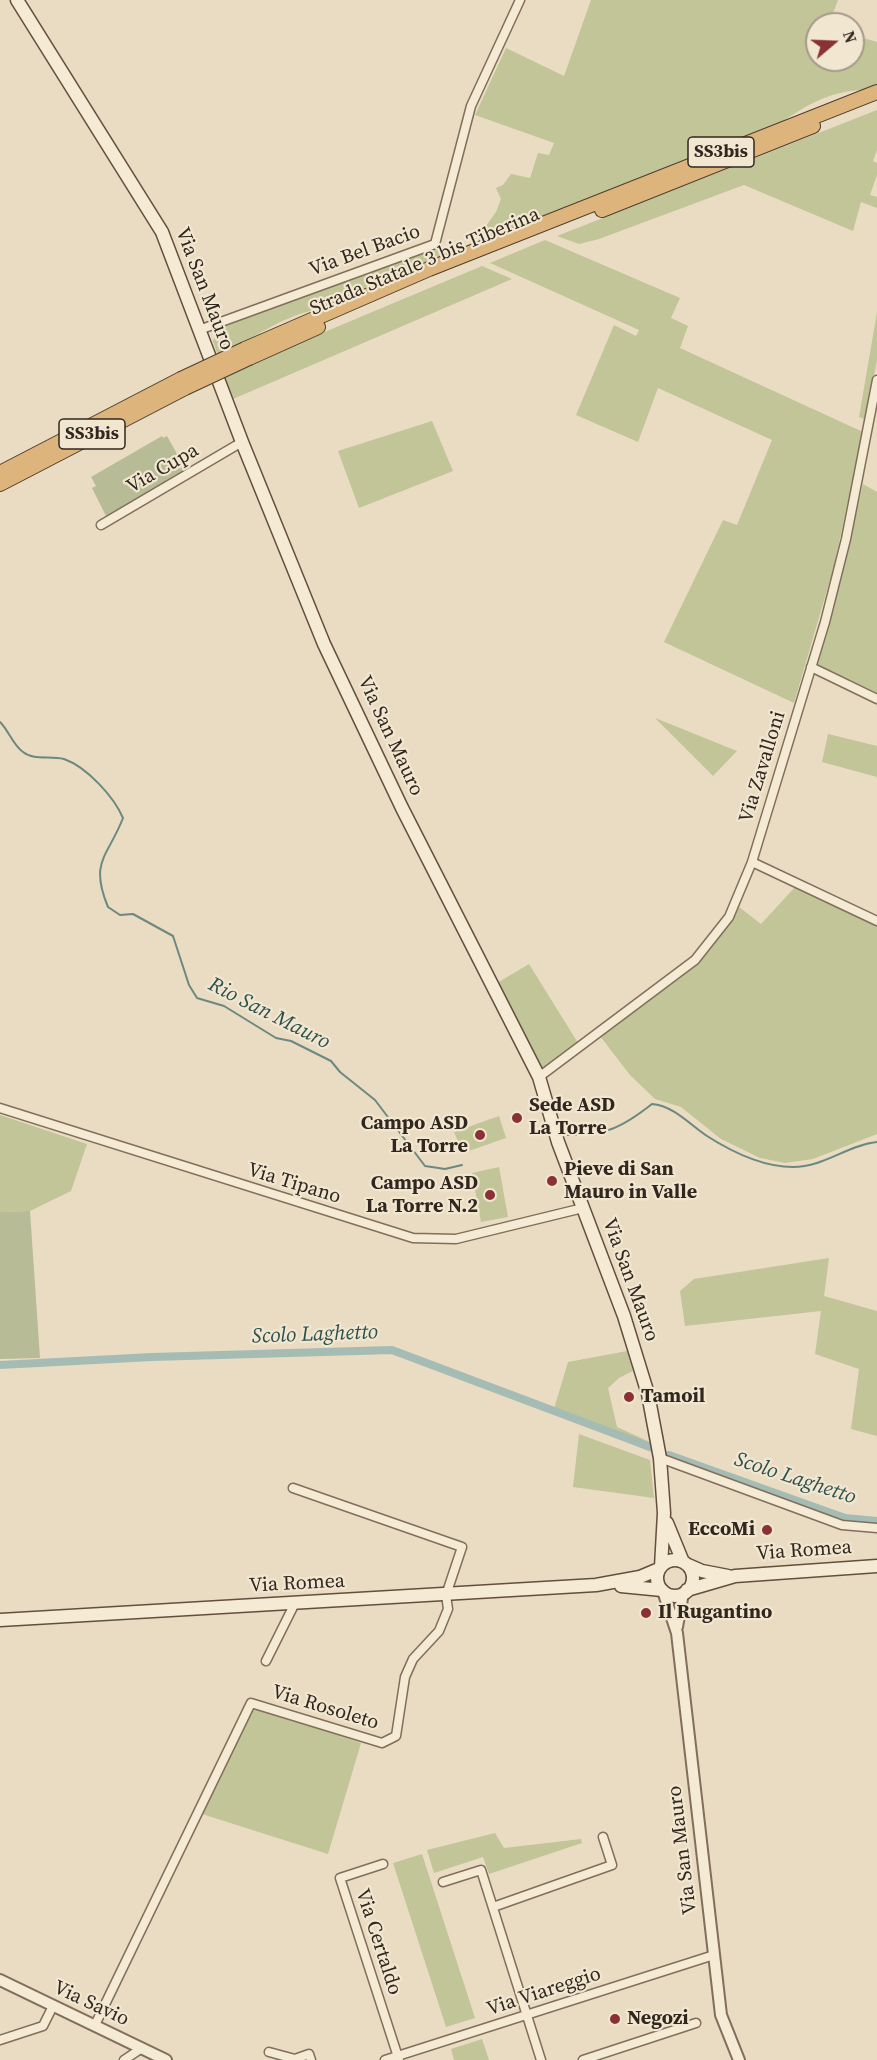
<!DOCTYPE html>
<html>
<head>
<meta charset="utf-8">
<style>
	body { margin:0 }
	#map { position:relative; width:877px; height:2060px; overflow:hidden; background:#e9dcc2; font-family:"Source Serif 4",serif }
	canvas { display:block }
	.north { position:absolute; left:805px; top:12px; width:60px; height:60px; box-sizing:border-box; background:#f1e7d1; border:2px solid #a59a89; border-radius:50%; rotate:71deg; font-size:16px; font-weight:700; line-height:24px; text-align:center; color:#32271e }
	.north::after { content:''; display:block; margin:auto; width:21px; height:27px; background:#893134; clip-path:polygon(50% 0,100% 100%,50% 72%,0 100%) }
</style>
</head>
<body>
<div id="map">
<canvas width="877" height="2060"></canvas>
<div class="north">N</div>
</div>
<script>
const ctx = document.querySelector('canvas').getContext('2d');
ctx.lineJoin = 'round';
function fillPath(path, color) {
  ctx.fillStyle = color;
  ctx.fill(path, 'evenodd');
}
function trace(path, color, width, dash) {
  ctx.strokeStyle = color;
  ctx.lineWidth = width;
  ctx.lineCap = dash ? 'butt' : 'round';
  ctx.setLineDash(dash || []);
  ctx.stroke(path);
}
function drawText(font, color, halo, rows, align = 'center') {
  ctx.font = font + ' "Source Serif 4",serif';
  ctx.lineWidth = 4.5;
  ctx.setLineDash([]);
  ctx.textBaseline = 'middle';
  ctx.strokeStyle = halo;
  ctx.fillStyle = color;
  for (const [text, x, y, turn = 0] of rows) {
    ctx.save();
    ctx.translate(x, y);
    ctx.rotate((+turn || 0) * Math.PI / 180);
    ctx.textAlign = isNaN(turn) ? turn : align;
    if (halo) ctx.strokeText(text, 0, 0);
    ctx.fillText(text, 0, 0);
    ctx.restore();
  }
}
fillPath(new Path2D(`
	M591,0H838L829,24H817V60H853V35L877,42V87C862,92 858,89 845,92C821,96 797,111 778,125L482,243L478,237L496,212L501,199L496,188L503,185L511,174L530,178L538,153L549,155L554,143L475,115L506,48L564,76Z
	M877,110V150L873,161L877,163V175L870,195L877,197V208L861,202L853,231L744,185L599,239L579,244L557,236Z
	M545,240L680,298L671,318L688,326L680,348L863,432L834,566L794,703L664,642L723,520L737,525L772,440L658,388L638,442L576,415L614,325L636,336L639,330L490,263Z
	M435,247L451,254L322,309C282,314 253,340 218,356L213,341L220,328Z
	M482,266L512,279L233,399L222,375Z
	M877,312V360L866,420L859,417Z
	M432,421L453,471L359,508L338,451Z
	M863,484L877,492V695L815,666L840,582Z
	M655,718L737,751L713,776Z
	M828,734L877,746V777L822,762Z
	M796,886L877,924V1134L813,1159L785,1163L760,1158L721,1139L681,1107L655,1099L630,1075L600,1036L692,969L709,951L739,907L761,924Z
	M529,964L578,1043L539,1071L497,983Z
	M0,1115L87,1144L71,1191L30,1211L0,1212Z
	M499,1116L506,1138L463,1153L454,1132Z
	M499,1167L508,1217L481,1222L472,1173Z
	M829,1258L824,1296L877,1311V1436L851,1429L859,1369L815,1354L821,1311L685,1326L680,1291L694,1279Z
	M627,1351L633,1371L619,1378L608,1388L617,1427L650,1442L651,1452L553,1412L568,1362Z
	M579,1434L650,1460L654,1498L573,1487Z
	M259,1707L361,1743L328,1854L202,1814L216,1777L250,1711Z
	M495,1833L504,1848L581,1839L582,1843L489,1874L483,1857L434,1873L427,1850Z
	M422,1854L475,2018L446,2027L393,1863Z
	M482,2039L489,2060H454L451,2049Z`), '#c1c597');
fillPath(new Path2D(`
	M162,436L163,438L167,436L186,470L107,518L92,488L96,486L91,477Z
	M30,1211L40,1358L0,1359V1212Z`), '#b7bb96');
trace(new Path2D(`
	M0,722C9,731 13,745 23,752C34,761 51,755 64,759C87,767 114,797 123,818C108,857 89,861 108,907L120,915L133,914L173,936L189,985L197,998L224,1006L276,1038L291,1041L331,1061L340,1072L375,1100L425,1166L445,1169L462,1165
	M562,1135C605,1135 619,1130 652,1104C674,1106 689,1124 707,1136C732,1152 763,1167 793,1167C824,1167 848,1145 877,1142`), '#6c8881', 2);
trace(new Path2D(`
	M0,1365L152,1357L392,1350L650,1447
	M669,1455L845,1518L877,1521`), '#a4bcb4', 8);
const minor = new Path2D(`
	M199,330L435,244L471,106L520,0
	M101,525L242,442
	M811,667L877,699
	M752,862L877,921
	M539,1077L695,960L729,917L752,862L825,622L846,539L877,380
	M0,1108L413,1238L456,1239L583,1208
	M660,1458L842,1525L877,1528
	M266,1661L295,1603
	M383,1864L340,1878L399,2060
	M443,1882L481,1870L541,2060
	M493,1907L612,1865L603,1837
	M95,2025L251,1703L382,1743L396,1736L405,1677L413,1659L439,1631L448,1609L446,1595L462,1547L293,1488
	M0,2040L43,2026L53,2006
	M269,2052L295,2059L309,2054L311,2060
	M124,2060L142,2048
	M385,2060L714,1955
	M583,2060L696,2023`);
const tertiary = new Path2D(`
	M663,1591L677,1633L721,2015L739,2060
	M677,1627L683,1593
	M0,1980L166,2060`);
const secondary = new Path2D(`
	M17,0L162,232L242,442L324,644L402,808L539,1077L558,1142L624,1316L648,1394L660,1458L664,1513L661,1567
	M667,1523L683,1562
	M657 1578a18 18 0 1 1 36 0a18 18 0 1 1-36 0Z
	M686,1564L702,1571L728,1576
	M621,1586L662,1590
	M687,1590L735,1576L877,1566
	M0,1620L596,1585L640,1577L659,1569`);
const trunk = new Path2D(`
	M602,210L813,126
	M245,349L429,269L877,92
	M249,358L318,327
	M0,473L181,379
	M0,484L185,388`);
trace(minor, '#816e5b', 11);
trace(tertiary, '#816e5b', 14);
trace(secondary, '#624f3e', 15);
trace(trunk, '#4f3d2f', 16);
trace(minor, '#f5ead4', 8);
trace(tertiary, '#f5ead4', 10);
trace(secondary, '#f5ead4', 12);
trace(trunk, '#dcb47c', 14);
const trunkBridge = new Path2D(`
	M181,379L245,349
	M185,388L249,358`);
trace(trunkBridge, '#4f3d2f', 16, []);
trace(trunkBridge, '#dcb47c', 14);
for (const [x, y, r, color] of [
	[517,1118,6,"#893134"],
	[480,1135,6,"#893134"],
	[552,1181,6,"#893134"],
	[490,1195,6,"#893134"],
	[629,1397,6,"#893134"],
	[767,1530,6,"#893134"],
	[646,1613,6,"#893134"],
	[615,2019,6,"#893134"]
]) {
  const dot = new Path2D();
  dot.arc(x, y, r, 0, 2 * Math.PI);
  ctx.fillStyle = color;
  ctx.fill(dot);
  trace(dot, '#f1e7d1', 2);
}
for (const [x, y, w] of [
	[721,152,66],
	[92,434,66]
]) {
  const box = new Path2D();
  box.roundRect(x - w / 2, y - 15, w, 30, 4.5);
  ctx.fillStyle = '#f1e7d1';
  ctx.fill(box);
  trace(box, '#32271e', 1.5);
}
drawText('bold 18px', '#32271e', null, [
	["SS3bis",721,152],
	["SS3bis",92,434]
]);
drawText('20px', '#32271e', '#f1e7d1', [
	["Via Bel Bacio",365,251,-20],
	["Strada Statale 3 bis Tiberina",425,262,-23],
	["Via San Mauro",204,289,69],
	["Via Cupa",163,469,-30],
	["Via San Mauro",390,736,65],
	["Via Zavalloni",763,767,-73],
	["Via Tipano",294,1184,17],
	["Via San Mauro",630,1280,70],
	["Via Romea",804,1551,-4],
	["Via Romea",297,1584,-3],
	["Via Rosoleto",325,1708,17],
	["Via San Mauro",683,1850,-97],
	["Via Certaldo",378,1942,72],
	["Via Viareggio",544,1992,-18],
	["Via Savio",91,2004,25]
]);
drawText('bold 20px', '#32271e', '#f1e7d1', [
	["Sede ASD",529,1106],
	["La Torre",529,1129],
	["Campo ASD",468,1124,"right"],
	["La Torre",468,1147,"right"],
	["Pieve di San",564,1170],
	["Mauro in Valle",564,1193],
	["Campo ASD",478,1184,"right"],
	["La Torre N.2",478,1207,"right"],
	["Tamoil",641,1397],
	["EccoMi",755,1530,"right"],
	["Il Rugantino",658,1613],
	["Negozi",627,2019]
], 'left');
drawText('italic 21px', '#2e504d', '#f1e7d1', [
	["Rio San Mauro",269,1014,27],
	["Scolo Laghetto",315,1335,-2],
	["Scolo Laghetto",795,1479,18]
]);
</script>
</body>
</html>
